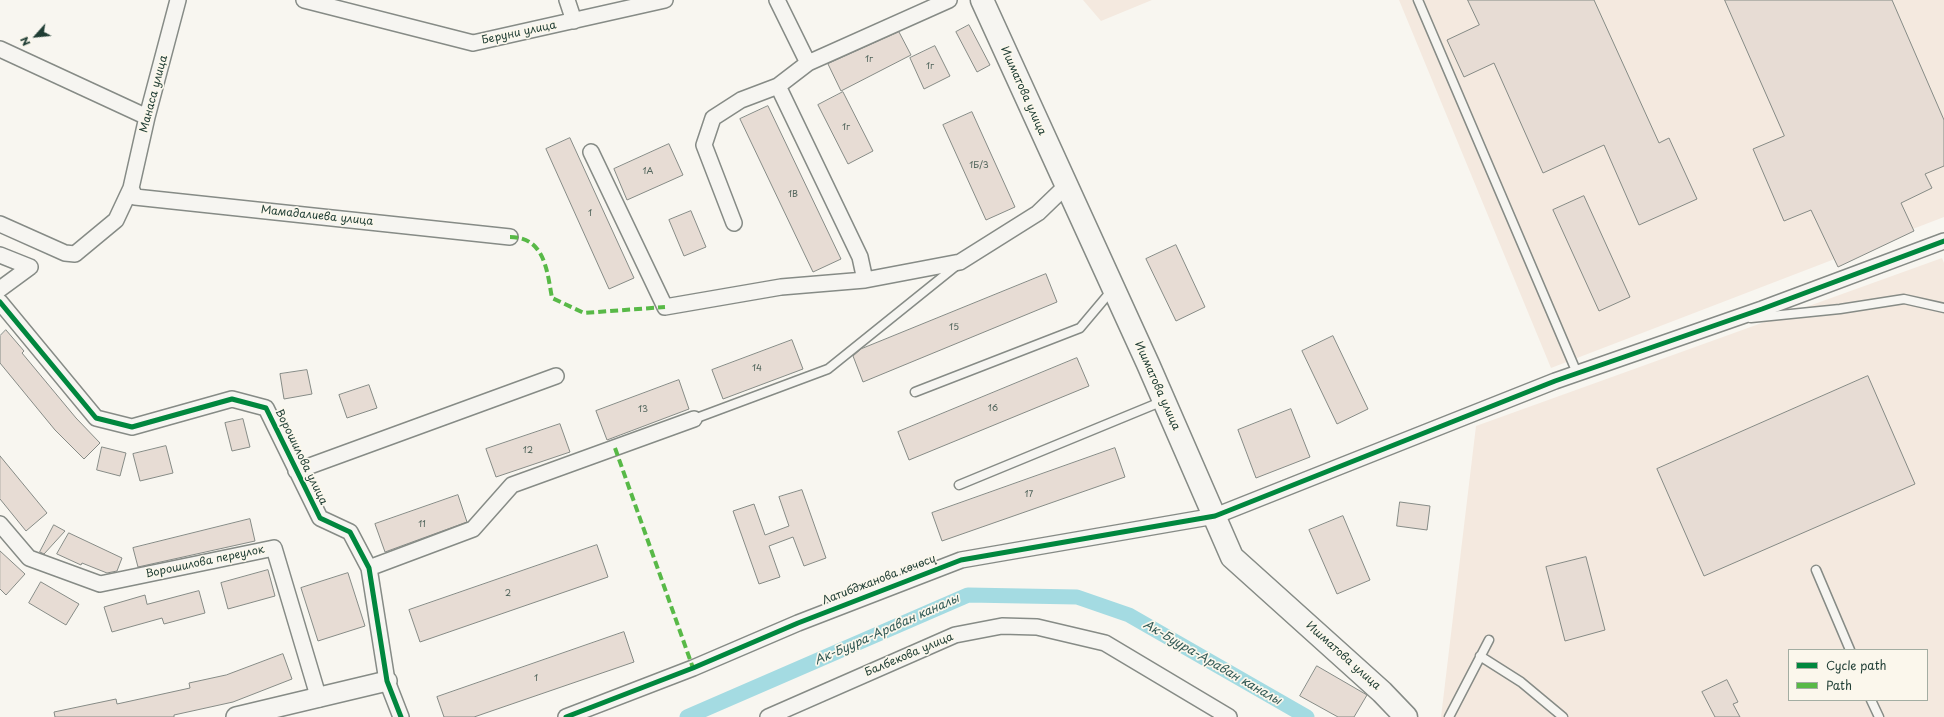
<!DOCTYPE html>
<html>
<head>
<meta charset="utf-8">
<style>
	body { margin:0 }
	#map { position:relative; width:1944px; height:717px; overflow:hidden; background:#f8f6f0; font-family:"Playpen Sans",sans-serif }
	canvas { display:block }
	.legend { position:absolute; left:1788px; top:649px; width:140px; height:52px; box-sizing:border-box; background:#fbf7ec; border:1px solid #a3ada2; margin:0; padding:5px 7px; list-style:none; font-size:12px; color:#1f3d34 }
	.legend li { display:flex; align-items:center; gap:8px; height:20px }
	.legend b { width:20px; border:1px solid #a3ada2 }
	.north { position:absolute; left:16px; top:16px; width:40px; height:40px; -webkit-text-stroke:3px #fbf7ec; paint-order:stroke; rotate:243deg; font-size:11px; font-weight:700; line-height:16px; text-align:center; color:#1f3d34 }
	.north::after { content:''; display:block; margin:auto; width:14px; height:18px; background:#1f3d34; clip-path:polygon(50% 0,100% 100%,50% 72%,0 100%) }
</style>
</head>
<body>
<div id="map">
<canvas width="1944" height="717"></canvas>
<ul class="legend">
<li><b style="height:5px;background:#00873e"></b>Cycle path</li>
<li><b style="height:5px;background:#58b947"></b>Path</li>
</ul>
<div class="north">N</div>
</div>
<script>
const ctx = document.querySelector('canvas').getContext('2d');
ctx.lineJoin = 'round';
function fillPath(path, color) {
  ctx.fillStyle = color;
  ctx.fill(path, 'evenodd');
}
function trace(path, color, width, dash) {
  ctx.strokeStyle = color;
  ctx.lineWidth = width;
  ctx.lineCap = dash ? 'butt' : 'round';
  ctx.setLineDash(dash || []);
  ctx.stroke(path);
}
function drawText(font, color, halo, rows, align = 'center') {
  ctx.font = font + ' "Playpen Sans",sans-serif';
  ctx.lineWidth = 3.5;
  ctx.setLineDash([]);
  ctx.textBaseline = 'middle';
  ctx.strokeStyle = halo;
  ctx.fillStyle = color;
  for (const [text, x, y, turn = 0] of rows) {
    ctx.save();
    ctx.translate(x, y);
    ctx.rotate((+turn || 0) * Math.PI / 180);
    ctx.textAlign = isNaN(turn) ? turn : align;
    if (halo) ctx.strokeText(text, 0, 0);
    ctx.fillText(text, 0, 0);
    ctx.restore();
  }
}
fillPath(new Path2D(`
	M1083,0H1152L1101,21Z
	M1399,0H1944V217L1551,368Z
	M1942,258L1944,263V717H1441L1476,426ZM1789,650H1927V700H1789Z`), '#f4e9df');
trace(new Path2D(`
	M687,717L968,595L1077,597L1129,615L1307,717`), '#a4dbe2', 15);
const building = new Path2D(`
	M1468,0H1594L1659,143L1669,138L1697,199L1639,225L1604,145L1543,173L1494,63L1464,77L1447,40L1479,25Z
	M1725,0H1892L1944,120V166L1925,174L1932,188L1901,203L1914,231L1838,267L1811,210L1784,221L1753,149L1784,136Z
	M969,25L990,65L977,72L956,32Z
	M899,32L911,55L841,91L828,64Z
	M935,46L950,76L924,89L910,58Z
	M843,92L873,151L848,164L818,105Z
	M768,106L841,259L813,272L740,119Z
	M972,112L1015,207L986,220L943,125Z
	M570,138L634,278L609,289L546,149Z
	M669,144L683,175L627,200L614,169Z
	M1584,196L1630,297L1599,311L1553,210Z
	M691,211L706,247L684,256L669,220Z
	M1176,245L1205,307L1176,321L1146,259Z
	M1046,274L1057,302L863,382L853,356L861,349Z
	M6,330L24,351L22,353L76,418L100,443L84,459L55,430L0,363V336Z
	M1333,336L1368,409L1337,424L1302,351Z
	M792,340L803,369L723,399L712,370Z
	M1077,358L1089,386L909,460L898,432Z
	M307,370L312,394L284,399L280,374Z
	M1868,376L1915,484L1704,576L1657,469Z
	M679,380L689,409L607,440L596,411Z
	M369,385L377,408L347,418L339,395Z
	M1291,409L1310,457L1256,478L1238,430Z
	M243,419L250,447L232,451L225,423Z
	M560,424L570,452L496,477L486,449Z
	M166,446L173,473L140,481L133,454Z
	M102,447L126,453L120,476L97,470Z
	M1115,448L1125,477L942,541L932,513Z
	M0,456L47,513L26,531L0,499Z
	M802,490L826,558L804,566L793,537L769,546L780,577L759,584L733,511L754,504L765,535L789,526L779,497Z
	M458,495L467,522L385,552L375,524Z
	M1400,502L1430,506L1427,530L1397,526Z
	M1343,516L1370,580L1337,594L1309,530Z
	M250,519L255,541L138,567L133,548Z
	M54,525L65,531L44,554L40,552Z
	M69,533L122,558L117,571L107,573L82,563L81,565L57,554Z
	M597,545L608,577L420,642L409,610Z
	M0,551L25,574L6,595L0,589Z
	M1586,557L1605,630L1565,641L1546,567Z
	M268,570L275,596L228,609L221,583Z
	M348,573L365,626L318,641L301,588Z
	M41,582L79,604L66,625L29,603Z
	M199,591L205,613L164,624L162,618L112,632L104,607L145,595L147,604Z
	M624,632L634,662L474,717H444L437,697Z
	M283,654L292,679L233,702L174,715V717H55L54,712L116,699L117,704L190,688L189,683L226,675Z
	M1317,666L1367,695L1354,717H1338L1300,696Z
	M1727,680L1738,702L1733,704L1740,717H1715L1702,692Z`);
fillPath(building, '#e7dcd4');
trace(building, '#868b86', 1);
const service = new Path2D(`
	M1418,0L1577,373
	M1751,318L1840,309L1904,299L1944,308
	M915,392L1080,328L1112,290
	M694,419L828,369L956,266
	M959,485L1163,401
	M1816,570L1850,650
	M1480,656L1521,682L1563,717
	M1871,700L1879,717
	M1449,717L1489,640`);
const minor = new Path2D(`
	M304,0L473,43L665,0
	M567,0L574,21
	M777,0L808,63
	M0,49L147,117
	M778,86L860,257L865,280
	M591,152L665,307L781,287L865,280L960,262L1038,213L1066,186
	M131,188L135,197L510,237
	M734,223L704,145L713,118L741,100L778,86L808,63L949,0
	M0,224L65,253L75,254L116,220L131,188L147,117L178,0
	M0,255L30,267
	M0,289L30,267
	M0,302L96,418L132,427L232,399L266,408L320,518L350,532L369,568L387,681L401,717
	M296,471L556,376
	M0,524L29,558L100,584L274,548L319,699
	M369,568L473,529L512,485L694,419
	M566,717L693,668L798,623L961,560L1215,516L1555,381L1762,309L1944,241
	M768,717L955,635L1002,626L1037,627L1105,643L1229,717`);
const tertiary = new Path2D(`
	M236,717L387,681`);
const secondary = new Path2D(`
	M982,0L1148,364L1232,557L1382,692L1406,717`);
trace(service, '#868b86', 11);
trace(minor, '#868b86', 18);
trace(tertiary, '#868b86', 22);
trace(secondary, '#868b86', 25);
trace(service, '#f6f5f1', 8);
trace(minor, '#f6f5f1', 15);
trace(tertiary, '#f6f5f1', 19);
trace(secondary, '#f6f5f1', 22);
trace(new Path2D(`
	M510,237C545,237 547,271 552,298L584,313L665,307
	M615,448L693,668`), '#58b947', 4, [8, 4]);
trace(new Path2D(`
	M0,302L96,418L132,427L232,399L266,408L320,518L350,532L369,568L387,681L401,717
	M566,717L693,668L798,623L961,560L1215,516L1555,381L1762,309L1944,241`), '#00873e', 5);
drawText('9px', '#51655c', null, [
	["1г",869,60],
	["1г",930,67],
	["1г",846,128],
	["1Б/3",979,166],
	["1А",648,172],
	["1В",793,195],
	["1",590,214],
	["15",954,328],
	["14",757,369],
	["16",993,409],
	["13",643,410],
	["12",528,451],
	["17",1029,495],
	["11",422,525],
	["2",508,594],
	["1",536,679]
]);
drawText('11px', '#1f3d34', '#fbf7ec', [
	["Беруни улица",519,33,-12],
	["Ишматова улица",1023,91,66],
	["Манаса улица",154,94,-75],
	["Мамадалиева улица",317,216,6],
	["Ишматова улица",1157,386,66],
	["Ворошилова улица",301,457,64],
	["Ворошилова переулок",205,562,-12],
	["Латибджанова көчөсү",879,580,-21],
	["Балбекова улица",909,655,-23],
	["Ишматова улица",1343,656,42]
]);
drawText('italic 12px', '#325a56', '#fbf7ec', [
	["Ак-Буура-Араван каналы",887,630,-24],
	["Ак-Буура-Араван каналы",1212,663,30]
]);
</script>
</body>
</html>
